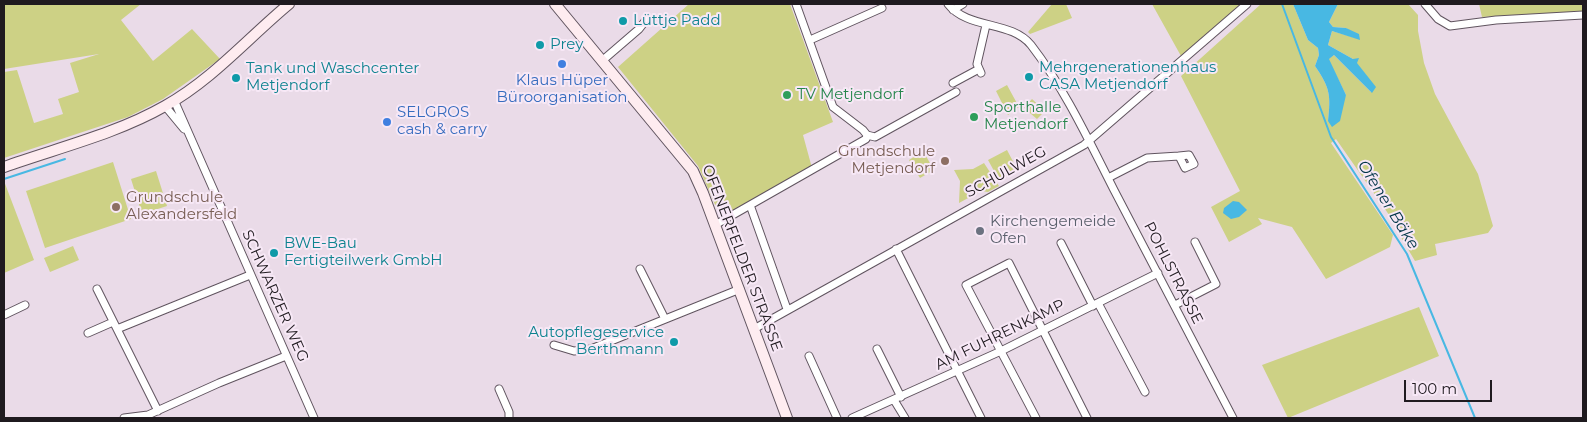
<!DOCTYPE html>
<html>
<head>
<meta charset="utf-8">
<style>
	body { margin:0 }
	#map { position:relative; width:1587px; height:422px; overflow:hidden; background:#eadbe8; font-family:Montserrat,sans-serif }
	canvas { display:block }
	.frame { position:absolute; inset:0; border:5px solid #1f1a1f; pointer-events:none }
	.scale { position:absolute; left:1404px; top:380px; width:88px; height:22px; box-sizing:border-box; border:2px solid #1f1a1f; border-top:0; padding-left:6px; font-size:15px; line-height:18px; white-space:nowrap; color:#1f1a1f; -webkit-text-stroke:4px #f7e8f6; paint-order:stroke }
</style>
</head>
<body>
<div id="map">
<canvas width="1587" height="422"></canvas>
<div class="frame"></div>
<div class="scale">100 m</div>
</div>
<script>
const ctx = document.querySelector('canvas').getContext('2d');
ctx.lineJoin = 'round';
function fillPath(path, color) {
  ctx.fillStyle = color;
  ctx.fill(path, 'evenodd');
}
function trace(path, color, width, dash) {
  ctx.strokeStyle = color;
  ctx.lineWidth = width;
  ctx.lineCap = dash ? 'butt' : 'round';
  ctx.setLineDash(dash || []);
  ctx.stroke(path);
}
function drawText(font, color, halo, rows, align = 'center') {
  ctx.font = font + ' Montserrat,sans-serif';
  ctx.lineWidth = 4;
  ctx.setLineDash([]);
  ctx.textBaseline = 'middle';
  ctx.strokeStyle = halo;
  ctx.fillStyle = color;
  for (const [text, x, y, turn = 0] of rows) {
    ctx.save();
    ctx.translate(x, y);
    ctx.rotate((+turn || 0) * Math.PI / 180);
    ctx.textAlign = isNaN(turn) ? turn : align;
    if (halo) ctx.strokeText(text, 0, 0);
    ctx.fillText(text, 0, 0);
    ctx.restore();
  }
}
fillPath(new Path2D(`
	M4,4H141L121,20L153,61L192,29L220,59L163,99L128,117L4,158V72L17,70L34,123L63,114L58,99L79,92L70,63L99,54L4,69Z
	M689,4H790L833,122L803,135L812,168L721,218L698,166L618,67Z
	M1052,4H1066L1072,18L1030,34L1028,32Z
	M1152,4H1244L1181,56Z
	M1261,4H1293L1308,40L1318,48L1319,55L1315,66C1330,88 1331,95 1328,121L1346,95L1328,59L1334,55L1371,92L1375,87L1353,59L1328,45L1332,31L1359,39L1346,28L1333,27L1329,22L1338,4H1408L1418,15V31L1424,63L1435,94L1478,174L1493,226L1488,233L1435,244L1437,255L1415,261L1399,234L1401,232L1336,139L1331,143L1393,235L1390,247L1326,279L1292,227L1258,218L1262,224L1229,242L1211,207L1240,191L1181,76Z
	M1479,4H1583V12L1482,17Z
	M1007,85L1019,107L1008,115L996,91Z
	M1032,99L1045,111L1037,119L1024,108Z
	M1007,150L1017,169L999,180L988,160Z
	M923,151L934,170L920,178L909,160Z
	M113,162L131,219L45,248L26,191Z
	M984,163L999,186L988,192L981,191L959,203L960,181L954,170L973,169Z
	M156,171L167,206L142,214L131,179Z
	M4,181L34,260L4,273Z
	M73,246L79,260L50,272L44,258Z
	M1419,307L1439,356L1288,418L1262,365Z`), '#cdd185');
fillPath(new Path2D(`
	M1293,4H1338L1329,22L1333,27L1346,28L1359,34L1360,40L1332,31L1328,45L1353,59L1359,58L1357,63L1376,87L1372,93L1334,55L1329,59L1346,95L1340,121L1332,127L1328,121C1331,95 1330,88 1315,66L1319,55L1318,48L1308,40Z
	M1233,201L1239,202L1247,210L1239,217L1231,219L1223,213L1224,208Z`), '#48b8e3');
trace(new Path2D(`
	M1282,4L1331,137L1407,254L1475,418
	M4,179L65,159`), '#48b8e3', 2);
const street = new Path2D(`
	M948,4C968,30 1011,20 1031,45C1065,89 1089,141 1114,190C1154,266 1194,342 1233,418
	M1425,4L1438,19L1450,26L1496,20L1583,15
	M953,10L963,4
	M810,40L882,8
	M603,60L639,29L646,20
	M981,73L977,64L986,25
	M953,83L979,69
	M174,100L314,418
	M165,106L184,129
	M867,135L875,137L956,92
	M1108,178L1147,158L1179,156L1185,168L1194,164L1189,155L1179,156
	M750,205L787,309
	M715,225L866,139L867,135L863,130L833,107L796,4
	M1061,243L1093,306
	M896,249L981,418
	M640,269L665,319
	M97,289L158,411
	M1098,303L1145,392
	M1175,305L1216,284L1195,242
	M4,315L25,305
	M117,329L250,275
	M754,329L1084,145L1247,4
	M88,333L113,322
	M554,345L574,351L591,349L740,289
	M877,349L901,397
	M809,356L837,418
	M499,389L509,412V418
	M894,400L905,418
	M124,418L148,415L219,383L286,356
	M852,418L1001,351L1158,273
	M1036,418L966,285L1009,263L1087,418`);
const secondary = new Path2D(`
	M555,4L693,171L703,193L787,418
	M4,167C57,148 116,134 165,106C212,80 248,38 289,4`);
trace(street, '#60545f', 9);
trace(secondary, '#60545f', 12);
trace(street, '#fff', 7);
trace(secondary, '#feecf0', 10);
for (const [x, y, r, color] of [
	[623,21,5,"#0f9aa8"],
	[540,45,5,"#0f9aa8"],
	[562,64,5,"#3f7fe0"],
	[1029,77,5,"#0f9aa8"],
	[236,78,5,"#0f9aa8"],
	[787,95,5,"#2e9e5b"],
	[974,117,5,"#2e9e5b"],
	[387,122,5,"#3f7fe0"],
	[945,161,5,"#8d6e63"],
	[116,207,5,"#8d6e63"],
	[980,231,5,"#6b7280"],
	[274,253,5,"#0f9aa8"],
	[674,342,5,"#0f9aa8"]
]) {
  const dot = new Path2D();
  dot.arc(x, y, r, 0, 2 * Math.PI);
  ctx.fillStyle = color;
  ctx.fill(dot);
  trace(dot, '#f7e8f6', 2);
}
drawText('15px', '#0d838f', '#f7e8f6', [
	["Lüttje Padd",633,21],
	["Prey",550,45],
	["Mehrgenerationenhaus",1039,68],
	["CASA Metjendorf",1039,85],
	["Tank und Waschcenter",246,69],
	["Metjendorf",246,86],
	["BWE-Bau",284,244],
	["Fertigteilwerk GmbH",284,261],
	["Autopflegeservice",664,333,"right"],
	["Berthmann",664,350,"right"]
], 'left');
drawText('15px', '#366cbe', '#f7e8f6', [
	["Klaus Hüper",562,81],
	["Büroorganisation",562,98],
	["SELGROS",397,113,"left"],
	["cash & carry",397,130,"left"]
]);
drawText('15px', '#27864d', '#f7e8f6', [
	["TV Metjendorf",797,95],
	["Sporthalle",984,108],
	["Metjendorf",984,125]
], 'left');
drawText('15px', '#785e54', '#f7e8f6', [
	["Grundschule",935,152],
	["Metjendorf",935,169],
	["Grundschule",126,198,"left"],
	["Alexandersfeld",126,215,"left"]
], 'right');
drawText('15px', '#1f1a1f', '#f7e8f6', [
	["SCHULWEG",1006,172,-29],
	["OFENERFELDER STRASSE",742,258,69],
	["POHLSTRASSE",1173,273,63],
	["SCHWARZER WEG",275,296,66],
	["AM FUHRENKAMP",1000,335,-26]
]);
drawText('15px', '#5b616d', '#f7e8f6', [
	["Kirchengemeide",990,222],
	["Ofen",990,239]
], 'left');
drawText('italic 16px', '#013547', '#f7e8f6', [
	["Ofener Bäke",1388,205,58]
]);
</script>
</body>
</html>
